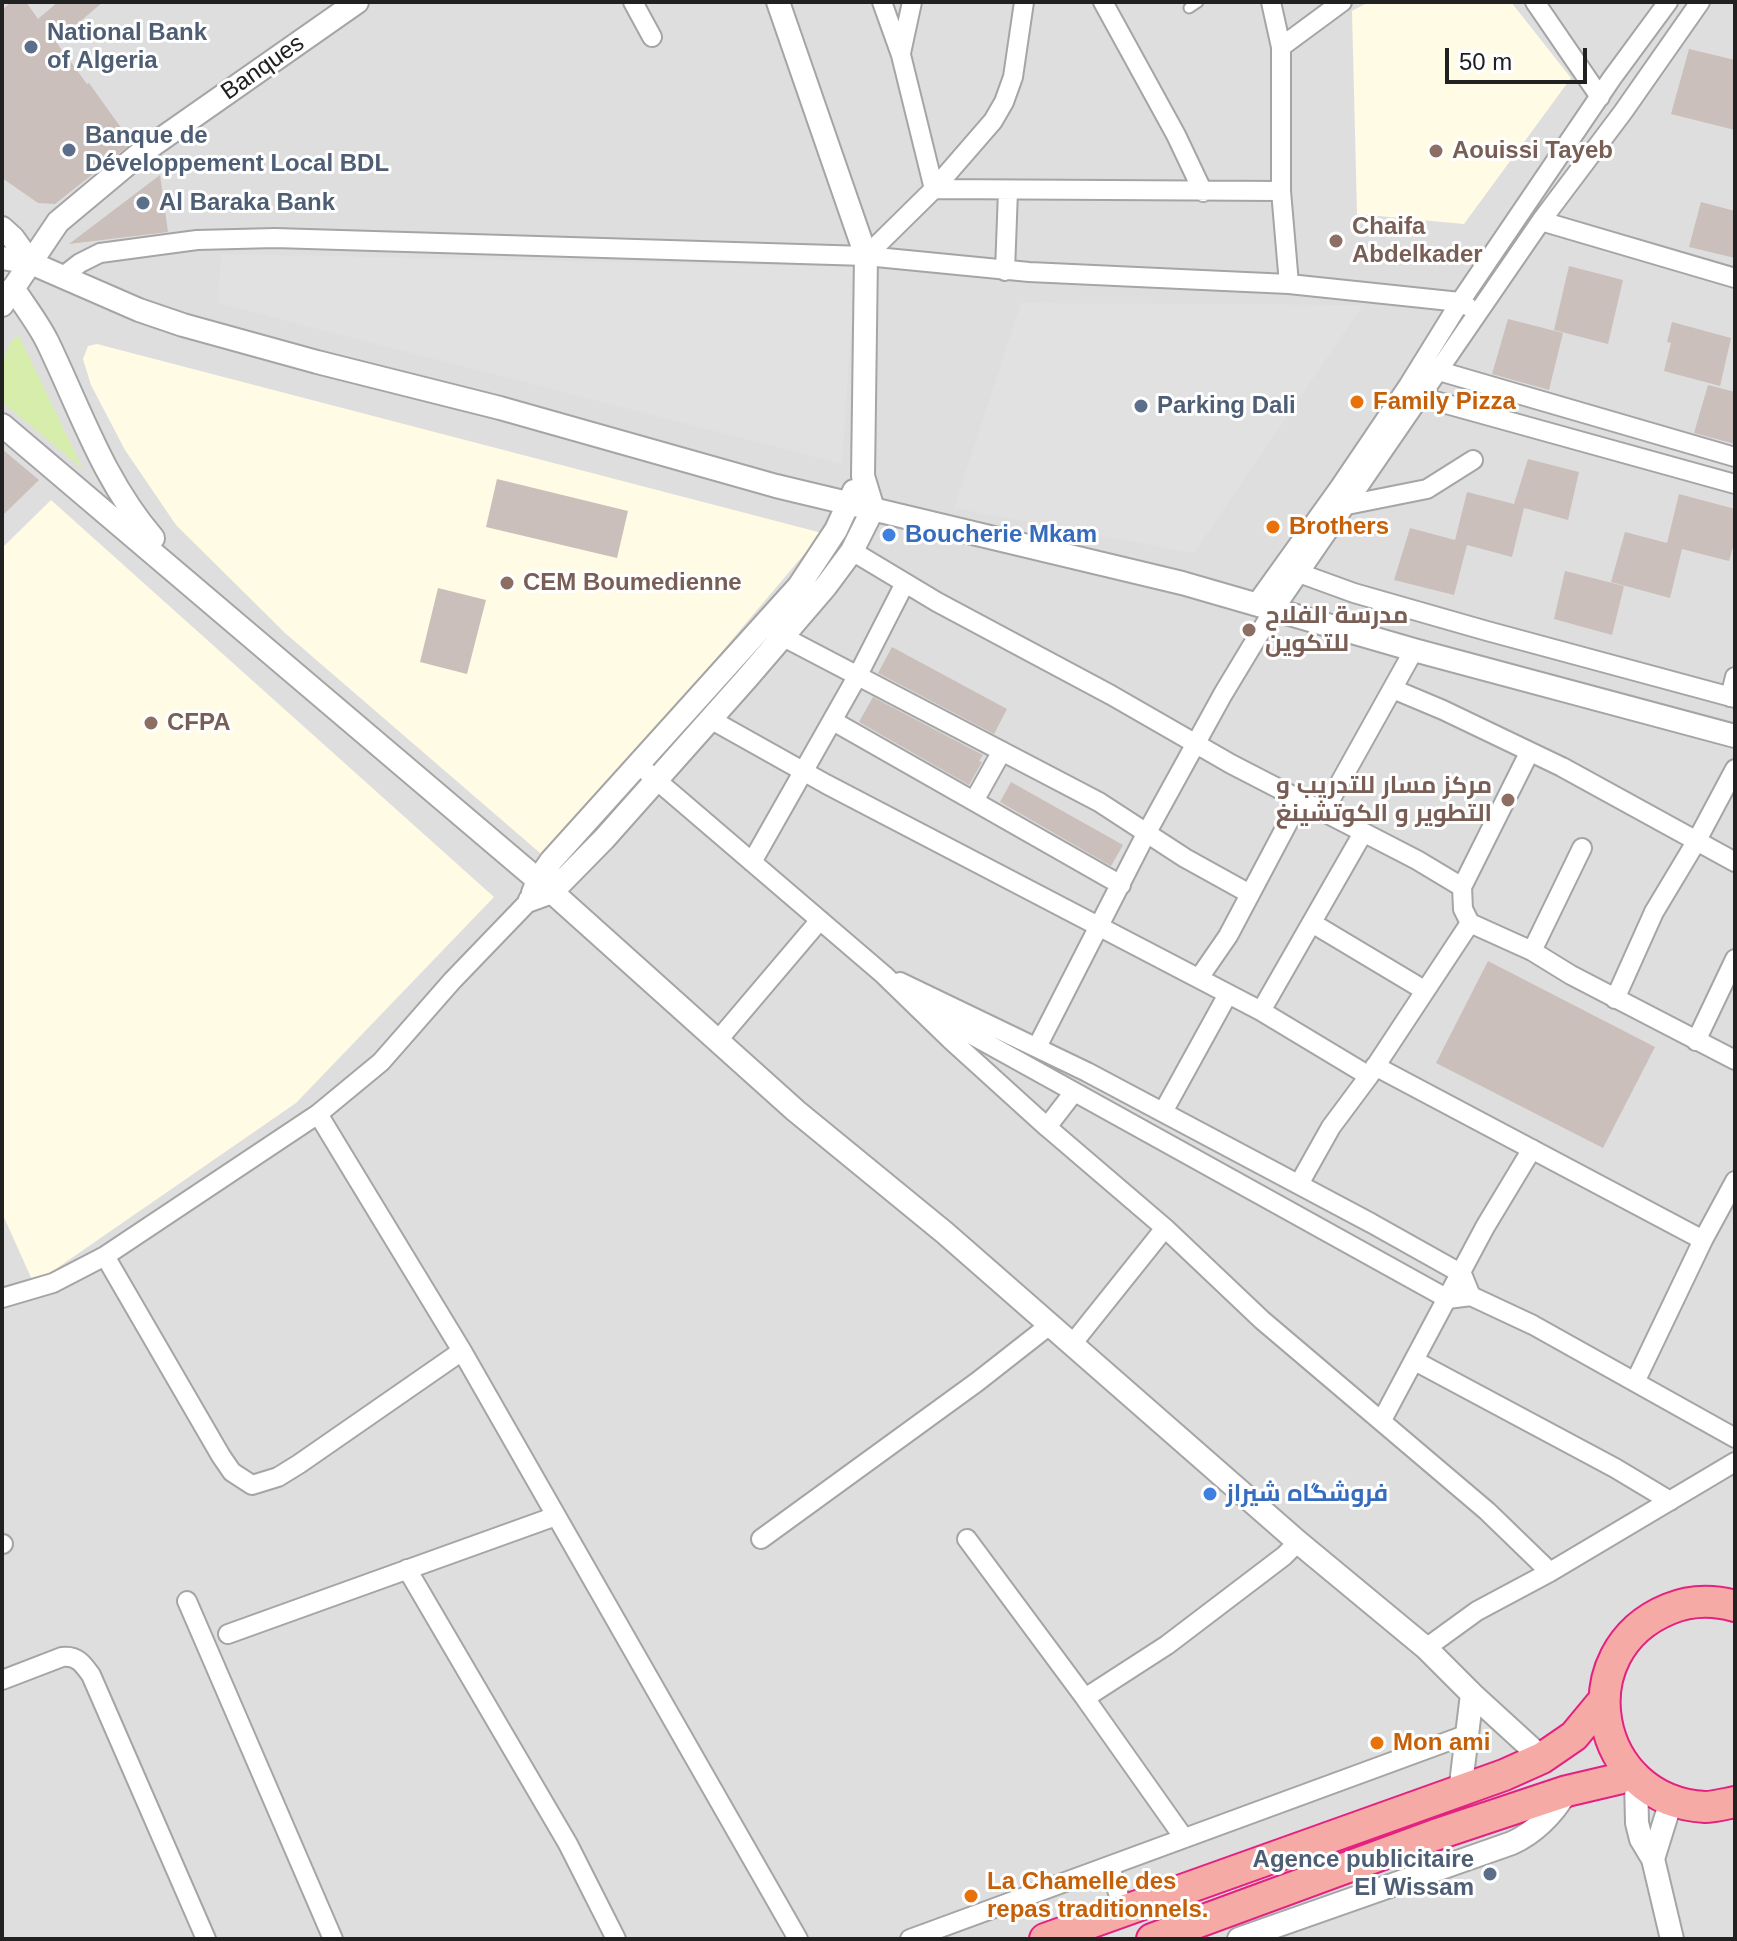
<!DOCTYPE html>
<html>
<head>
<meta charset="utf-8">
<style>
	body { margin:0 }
	#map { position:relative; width:1737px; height:1941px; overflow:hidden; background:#f2ede8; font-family:Arial,sans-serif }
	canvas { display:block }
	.frame { position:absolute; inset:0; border:4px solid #212121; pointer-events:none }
	.scale { position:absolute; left:1445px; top:48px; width:142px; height:36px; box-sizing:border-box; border:4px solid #212121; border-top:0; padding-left:10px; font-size:24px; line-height:28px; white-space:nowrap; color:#212121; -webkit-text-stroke:6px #fff; paint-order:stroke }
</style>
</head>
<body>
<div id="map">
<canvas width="1737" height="1941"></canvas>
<div class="frame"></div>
<div class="scale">50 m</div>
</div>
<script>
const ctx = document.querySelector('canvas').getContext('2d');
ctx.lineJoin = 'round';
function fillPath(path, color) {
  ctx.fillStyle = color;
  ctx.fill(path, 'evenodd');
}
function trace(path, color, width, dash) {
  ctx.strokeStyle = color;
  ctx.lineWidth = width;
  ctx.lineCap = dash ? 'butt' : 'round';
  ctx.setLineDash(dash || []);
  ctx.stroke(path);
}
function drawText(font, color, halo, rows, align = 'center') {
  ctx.font = font + ' Arial,Cairo,sans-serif';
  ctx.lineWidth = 6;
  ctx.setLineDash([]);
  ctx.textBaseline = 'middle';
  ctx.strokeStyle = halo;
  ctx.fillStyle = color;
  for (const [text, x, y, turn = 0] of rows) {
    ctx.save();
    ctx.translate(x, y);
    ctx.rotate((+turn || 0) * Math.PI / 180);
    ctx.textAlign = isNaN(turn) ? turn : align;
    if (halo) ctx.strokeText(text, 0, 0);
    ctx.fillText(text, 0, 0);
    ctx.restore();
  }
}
fillPath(new Path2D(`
	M2,2H1735V1939H2Z`), '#dfdede');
fillPath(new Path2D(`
	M1369,2H1511L1571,78L1464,224L1357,214L1352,11Z
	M97,344L822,533L547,859L285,633L176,525L125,450L91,385L83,359L88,346Z
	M51,500L494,897L296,1103L34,1284L2,1213V548Z`), '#fffbe4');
fillPath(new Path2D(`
	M19,336L83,469L2,402C2,381 0,343 19,336Z`), '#d6edac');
fillPath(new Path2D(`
	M221,254L855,267L842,464L218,303Z
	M1021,303L1363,305L1194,553L954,508Z`), '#e1e1e1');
fillPath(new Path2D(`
	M11,2H26L38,19L58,2H103L56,42L87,84L89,83L132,143L55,204L38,203L2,178V10Z
	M1689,49L1735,60V130L1671,114Z
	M160,175L168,232L69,244Z
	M1701,202L1735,211V258L1689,247Z
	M1569,266L1623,280L1608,344L1554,330Z
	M1508,319L1563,333L1549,390L1492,374Z
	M1672,322L1731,338L1720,386L1664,371L1671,343L1667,342Z
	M1708,385L1735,392V444L1694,433Z
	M2,449L39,480L2,516Z
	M1528,459L1579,472L1568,520L1524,508L1512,557L1467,545L1454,595L1394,580L1410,528L1455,540L1467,492L1514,504Z
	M497,479L628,511L617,558L486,527Z
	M1679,494L1735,509V540L1729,561L1682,549L1670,598L1611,582L1625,532L1667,543Z
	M1565,571L1624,586L1612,635L1554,619Z
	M438,588L486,600L467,674L420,662Z
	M892,647L1007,709L994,734L878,673Z
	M873,697L983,755L979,761L982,762L969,785L859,722Z
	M1011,782L1123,845L1111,866L1000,802Z
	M1488,961L1655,1047L1603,1148L1436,1063Z`), '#cabfba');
const service = new Path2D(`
	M1189,8L1198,2`);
const minor = new Path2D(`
	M633,2L652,37
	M882,2L901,55L934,189L1281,191
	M1103,2L1176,135L1203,192
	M1271,2L1281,47L1342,2
	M1535,2L1600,97
	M1281,47V191L1289,284L1460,302L1467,306
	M901,53L912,2
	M1541,221L1735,278
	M866,256L934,189L993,121L1004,102L1013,77L1024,2
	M1005,271L1008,191
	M62,277L80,263L100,253L197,240L275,238L866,256L1029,272L1289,284
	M1439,371L1735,457
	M1421,397L1735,484
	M1341,503L1347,505L1427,489L1473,460
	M852,551L937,602L1111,695L1231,764L1417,860L1462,887L1463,909L1470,923L1532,951L1571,975L1735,1060
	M1299,573L1354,593L1487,631L1735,698
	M1255,605L1339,488L1408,386L1460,302L1612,78L1668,2
	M772,631L1099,802L1185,858L1250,894
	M1393,689L1443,710L1562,767L1735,862
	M1730,697L1735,677
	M710,719L826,784L1261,1011L1369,1076
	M833,721L1121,885
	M647,772L884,975L951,1040L1047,1127L1165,1228L1262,1320L1487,1511L1550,1572
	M974,801L1002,751
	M1323,813L1414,650
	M752,862L858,675L905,583
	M1462,887L1529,753
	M1312,923L1424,990
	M1532,951L1582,848
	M1199,978L1228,936L1300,800
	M900,982L1087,1072L1371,1223L1462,1274L1471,1296
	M1615,999L1654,912L1696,842L1735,769
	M1261,1011L1363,833
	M932,1013L1448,1299L1471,1296L1533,1325L1735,1438
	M719,1039L820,920
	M1696,1041L1735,959
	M1037,1047L1146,834L1223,694L1273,611L1541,221L1623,112L1700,2
	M1375,1066L1703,1240
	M1163,1112L1228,994
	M318,1114L462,1351L798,1939
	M1047,1127L1074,1092
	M1299,1184L1331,1127L1369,1076L1470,923
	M105,1256L221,1456L232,1472L252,1485L278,1477L299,1464L462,1351
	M2,1298L53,1283L105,1256L318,1114L381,1062L452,981L530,900
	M1073,1343L1165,1228
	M1415,1361L1615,1468L1670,1501
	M1635,1382L1703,1240L1735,1181
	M1382,1420L1485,1227L1532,1149
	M761,1539L977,1382L1051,1324
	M967,1539L1085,1698L1167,1645L1284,1556L1298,1542
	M2,1544H3
	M407,1569L568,1844L616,1939
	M187,1601L333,1939
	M228,1634L556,1516
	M1426,1648L1477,1611L1550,1572L1735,1462
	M2,1680L62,1657C77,1655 83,1664 91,1675L206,1939
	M1085,1698L1184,1838
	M1110,1866L1123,1910
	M910,1939L1468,1734`);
const tertiary = new Path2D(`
	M2,228L13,238L31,263
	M2,258L31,263L139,310L183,325L317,362L500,408L776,486L1182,583L1414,650L1735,736
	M13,288C24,305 38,323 47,341C80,409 103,480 153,538
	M2,305L58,222L137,156L357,2
	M2,425L552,892L796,1111L945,1233L1298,1542L1426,1648L1472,1694L1542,1758
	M533,893L538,880L551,861L799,586L836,530L854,491
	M530,900L552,892L604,839L748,677L826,586L852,551L873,509L863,476L866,256L778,2
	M1636,1779L1637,1823L1641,1839L1653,1859L1672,1939
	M1460,1792L1472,1694
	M1653,1859L1671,1801
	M1239,1939L1512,1843C1536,1832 1553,1814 1567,1791`);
const trunk = new Path2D(`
	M1735,1606C1713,1600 1691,1600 1669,1609C1566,1651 1593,1801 1705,1807C1714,1807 1725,1804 1735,1802
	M1045,1939L1504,1775L1542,1758L1574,1736L1603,1701
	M1152,1939L1435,1835L1567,1791L1618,1779L1630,1772`);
trace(service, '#a5a5a5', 13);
trace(minor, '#a5a5a5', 22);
trace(tertiary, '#a5a5a5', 26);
trace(trunk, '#e42181', 34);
trace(service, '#fff', 9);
trace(minor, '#fff', 18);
trace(tertiary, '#fff', 22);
trace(trunk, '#f6aaa6', 30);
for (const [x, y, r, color] of [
	[31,47,8,"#5c6f8a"],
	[69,150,8,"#5c6f8a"],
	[1436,151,8,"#8d6e63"],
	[143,203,8,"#5c6f8a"],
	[1336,241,8,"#8d6e63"],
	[1357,402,8,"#e8710a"],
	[1141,406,8,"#5c6f8a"],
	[1273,527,8,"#e8710a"],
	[889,535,8,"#3f7fe0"],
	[507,583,8,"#8d6e63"],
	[1249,630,8,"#8d6e63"],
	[151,723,8,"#8d6e63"],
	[1508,800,8,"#8d6e63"],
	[1210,1494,8,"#3f7fe0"],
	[1377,1743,8,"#e8710a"],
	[1490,1874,8,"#5c6f8a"],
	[971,1896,8,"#e8710a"]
]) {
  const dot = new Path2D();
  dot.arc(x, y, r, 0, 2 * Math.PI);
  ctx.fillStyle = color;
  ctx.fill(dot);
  trace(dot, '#fff', 3);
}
drawText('bold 24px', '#4e5e75', '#fff', [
	["National Bank",47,33],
	["of Algeria",47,61],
	["Banque de",85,136],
	["Développement Local BDL",85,164],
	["Al Baraka Bank",159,203],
	["Parking Dali",1157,406],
	["Agence publicitaire",1474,1860,"right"],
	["El Wissam",1474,1888,"right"]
], 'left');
drawText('24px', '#212121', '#fff', [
	["Banques",263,68,-35]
]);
drawText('bold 24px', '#785e54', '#fff', [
	["Aouissi Tayeb",1452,151],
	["Chaifa",1352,227],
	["Abdelkader",1352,255],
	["CEM Boumedienne",523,583],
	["مدرسة الفلاح",1265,616],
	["للتكوين",1265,644],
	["CFPA",167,723],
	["مركز مسار للتدريب و",1492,786,"right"],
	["التطوير و الكوتشينغ",1492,814,"right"]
], 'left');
drawText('bold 24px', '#c56008', '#fff', [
	["Family Pizza",1373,402],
	["Brothers",1289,527],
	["Mon ami",1393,1743],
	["La Chamelle des",987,1882],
	["repas traditionnels.",987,1910]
], 'left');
drawText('bold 24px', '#366cbe', '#fff', [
	["Boucherie Mkam",905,535],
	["فروشگاه شيراز",1226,1494]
], 'left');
</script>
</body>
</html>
